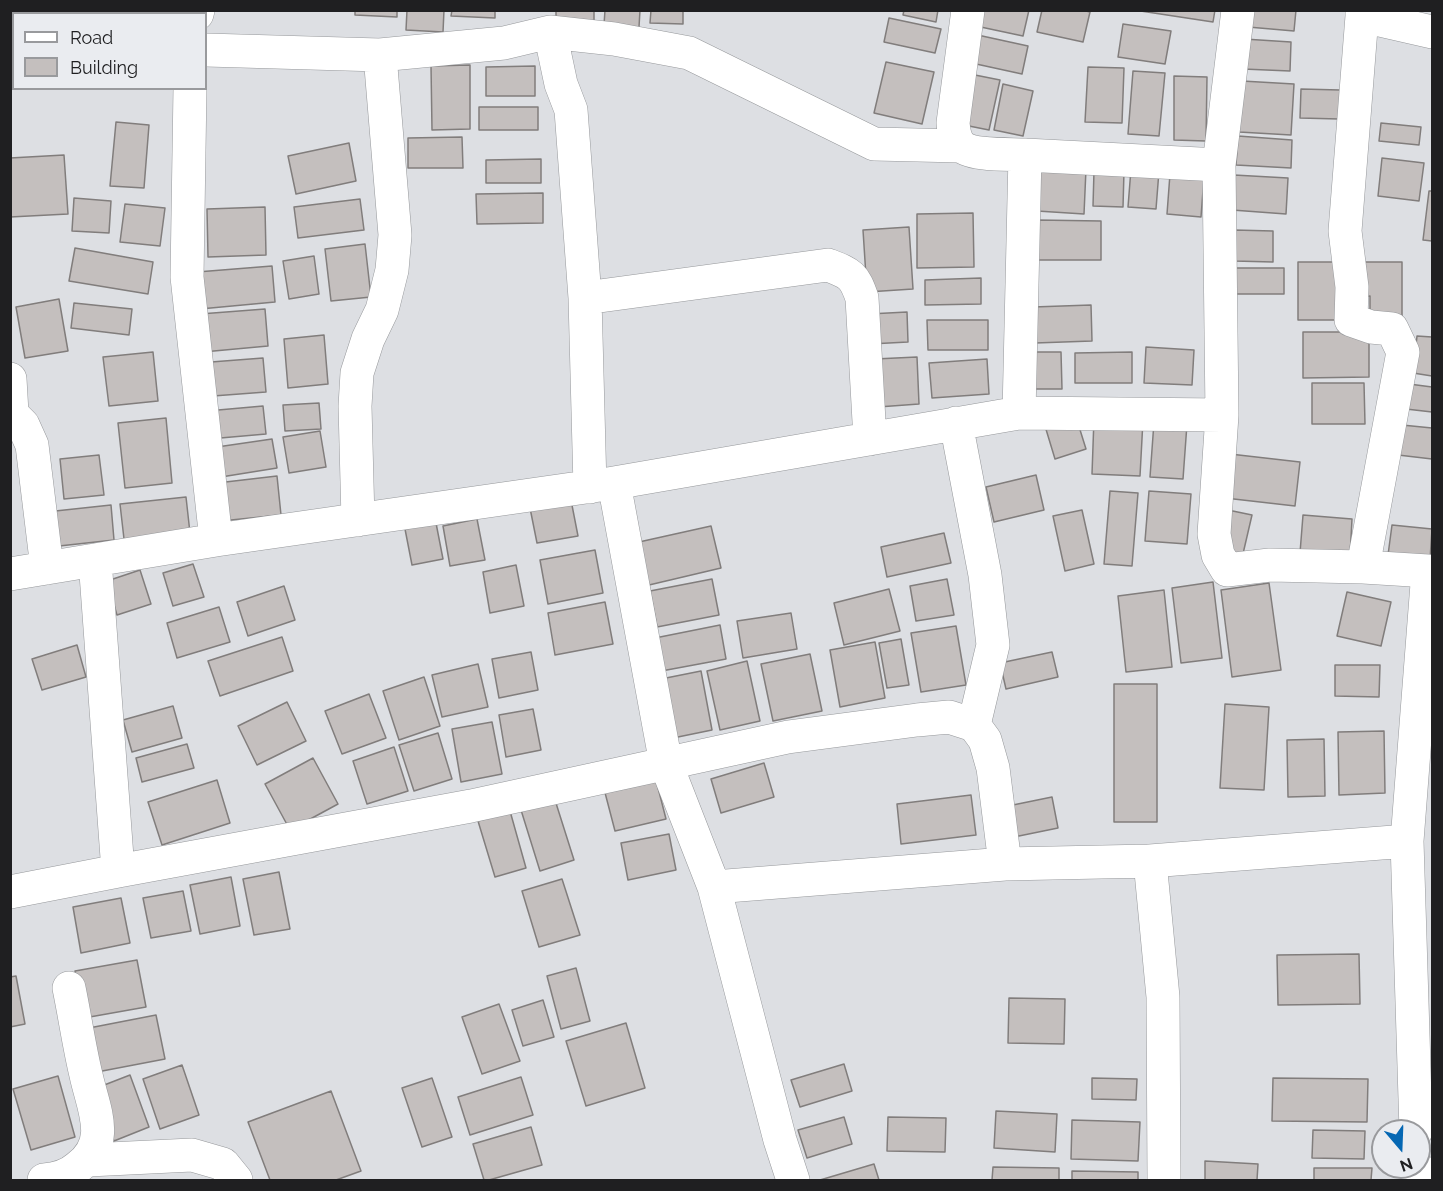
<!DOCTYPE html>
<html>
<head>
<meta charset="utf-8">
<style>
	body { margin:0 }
	#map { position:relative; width:1443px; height:1191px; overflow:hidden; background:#dddfe3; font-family:Raleway,sans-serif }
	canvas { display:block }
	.frame { position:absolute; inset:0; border:12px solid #1f1f21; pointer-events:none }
	.legend { position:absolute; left:12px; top:12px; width:195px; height:78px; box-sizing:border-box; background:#eaecf0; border:2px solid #999a9d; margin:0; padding:8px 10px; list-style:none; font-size:18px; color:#1f1f21 }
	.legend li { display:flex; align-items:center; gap:12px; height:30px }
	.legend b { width:30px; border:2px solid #999a9d }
	.north { position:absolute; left:1371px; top:1119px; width:60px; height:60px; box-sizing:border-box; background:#eaecf0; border:2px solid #999a9d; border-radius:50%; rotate:161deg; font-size:16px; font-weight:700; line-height:24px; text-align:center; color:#1f1f21 }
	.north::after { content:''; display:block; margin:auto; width:21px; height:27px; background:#0567b3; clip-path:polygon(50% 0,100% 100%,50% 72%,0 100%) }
</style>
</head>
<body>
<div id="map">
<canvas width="1443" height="1191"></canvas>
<div class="frame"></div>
<ul class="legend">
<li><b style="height:8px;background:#fff"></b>Road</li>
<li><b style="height:16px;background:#c4bfbe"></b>Building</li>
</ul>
<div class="north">N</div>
</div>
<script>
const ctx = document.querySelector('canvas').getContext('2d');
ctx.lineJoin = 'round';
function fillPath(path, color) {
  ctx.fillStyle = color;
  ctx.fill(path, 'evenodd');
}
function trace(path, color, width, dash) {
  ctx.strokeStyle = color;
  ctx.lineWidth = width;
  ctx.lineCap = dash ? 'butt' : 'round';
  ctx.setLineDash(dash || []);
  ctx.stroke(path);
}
const building = new Path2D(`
	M355,10H397V17L355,15Z
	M407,10H444L443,32L406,30Z
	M452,10H495V18L451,16Z
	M556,10H594V24L556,23Z
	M605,10H640L639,27L604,25Z
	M651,10H683V24L650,23Z
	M904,10H938L936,22L903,15Z
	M979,10H1029L1023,36L976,26Z
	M1042,10H1082L1090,12L1083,42L1037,32Z
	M1134,10H1215L1213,22Z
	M1250,10H1296L1294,31L1248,27Z
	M889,18L941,29L935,53L884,42Z
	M1123,24L1171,31L1165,64L1118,57Z
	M973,34L1028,46L1022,74L967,62Z
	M1244,39L1291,42L1290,71L1243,69Z
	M886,62L934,72L922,124L874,113Z
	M470,65V129L432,130L431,66Z
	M535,66V96H486V67Z
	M1088,67L1124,68L1122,123L1085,122Z
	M1133,71L1165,73L1159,136L1128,134Z
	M970,74L1000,80L989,130L959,124Z
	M1174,76L1207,77L1206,141L1174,140Z
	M1242,81L1294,84L1291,135L1239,132Z
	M1003,84L1033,91L1023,136L994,130Z
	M1301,89L1340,90L1339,119L1300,118Z
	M479,107H538V130H479Z
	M116,122L149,125L144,188L110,186Z
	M1381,123L1421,127L1419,145L1379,141Z
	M1238,136L1292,140L1291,168L1236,165Z
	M462,137L463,168H408V138Z
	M349,143L356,181L296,194L288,156Z
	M64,155L68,214L10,217V158Z
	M1382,158L1424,163L1419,201L1378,196Z
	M541,159V183H486V160Z
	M1041,166L1086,169L1084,214L1037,211Z
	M1131,169L1159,171L1156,209L1128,207Z
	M1094,171H1124L1123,207L1093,206Z
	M1170,174L1204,177L1201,217L1167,214Z
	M1234,175L1288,178L1286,214L1232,210Z
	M1429,191H1432V241L1423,240Z
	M543,193V223L477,224L476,194Z
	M74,198L111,201L109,233L72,231Z
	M360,199L364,230L298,238L294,207Z
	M125,204L165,208L160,246L120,242Z
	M265,207L266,255L208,257L207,209Z
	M973,213L974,267L917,268V214Z
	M1037,220L1101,221V260H1036Z
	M909,227L913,289L867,292L863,230Z
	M1234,230L1273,231V262L1234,261Z
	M365,244L371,297L331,301L325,249Z
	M75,248L153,262L148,294L69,281Z
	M314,256L319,294L289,299L283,261Z
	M1298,262H1337V320H1298Z
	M1361,262H1402V321H1370V296L1361,297Z
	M272,266L275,302L200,309L197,272Z
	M1234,268H1284V294H1234Z
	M981,278V304L925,305V280Z
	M59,299L68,351L25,358L16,307Z
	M74,303L132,309L129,335L71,328Z
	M1091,305L1092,341L1035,343L1033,307Z
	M265,309L268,346L203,352L200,314Z
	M907,312L908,342L870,344L869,314Z
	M927,320H988V350H928Z
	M1303,332H1369V377L1303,378Z
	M324,335L328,384L288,388L284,339Z
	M1417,336L1432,337V376L1413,373Z
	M1146,347L1194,350L1192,385L1144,383Z
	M153,352L158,401L109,406L103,357Z
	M1026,352H1061L1062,389H1027Z
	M1132,352V383H1075V353Z
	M917,357L919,404L878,407L875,359Z
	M263,358L266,392L213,396L211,362Z
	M987,359L989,394L932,398L929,363Z
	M1312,383H1364L1365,424H1312Z
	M1409,384L1432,387V412L1406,409Z
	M319,403L321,429L285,431L283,405Z
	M263,406L266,434L209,439L207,411Z
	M1076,417L1086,449L1055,459L1045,426Z
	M166,418L172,483L125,488L118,423Z
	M1094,418L1143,420L1140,476L1092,474Z
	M1154,422L1187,424L1183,479L1150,477Z
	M1402,425L1432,428V459L1398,455Z
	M320,431L326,467L289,473L283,437Z
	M272,439L277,468L221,477L217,447Z
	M1230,454L1300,462L1295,506L1225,498Z
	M99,455L104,495L64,499L60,459Z
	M1036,475L1044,510L994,522L986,487Z
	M277,476L281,515L221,521L217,483Z
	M1110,491L1138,493L1132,566L1104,564Z
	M1149,491L1191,494L1187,544L1145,541Z
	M570,495L578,536L537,543L529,503Z
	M186,497L190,533L124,539L120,504Z
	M111,505L114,540L50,547L46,512Z
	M1082,510L1094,564L1065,571L1053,516Z
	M1228,510L1252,515L1242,558L1218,553Z
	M1303,515L1352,519L1350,557L1300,553Z
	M477,519L485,560L450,566L443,526Z
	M436,523L443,559L412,565L405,529Z
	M1392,525L1432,529L1430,560L1388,555Z
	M711,526L721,568L649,585L639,542Z
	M944,533L951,563L887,577L881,547Z
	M595,550L603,593L548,604L540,560Z
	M193,564L204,597L173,606L163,573Z
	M516,565L524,606L490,613L483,572Z
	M140,570L151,604L117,615L107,581Z
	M712,579L719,615L657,627L650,591Z
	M947,579L954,615L916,621L910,586Z
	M1213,582L1222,658L1181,663L1172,588Z
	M1269,583L1281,670L1232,677L1221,590Z
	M284,586L295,620L248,636L237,602Z
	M889,589L900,631L844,645L834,603Z
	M1164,590L1172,667L1126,672L1118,596Z
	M1347,592L1391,602L1381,646L1337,636Z
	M605,602L613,644L555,655L548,613Z
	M219,607L230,642L177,658L167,623Z
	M791,613L797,649L743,658L737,621Z
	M720,625L726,659L656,672L650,639Z
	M956,626L966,685L921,692L911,633Z
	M282,637L293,671L220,696L208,661Z
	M901,639L909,685L887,688L879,643Z
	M875,642L885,698L840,707L830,650Z
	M77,645L86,677L42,690L32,659Z
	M531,652L538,690L499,698L492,659Z
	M1052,652L1058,677L1006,689L1000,663Z
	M810,654L822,711L773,721L761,664Z
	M747,661L760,721L720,730L707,671Z
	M478,664L488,707L442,717L432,675Z
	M1335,665H1380L1379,697L1335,696Z
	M701,671L712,730L673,738L661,679Z
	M424,677L440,726L399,740L383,691Z
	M1114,684H1157V822H1114Z
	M369,694L386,738L342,754L325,711Z
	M287,702L306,741L257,765L238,726Z
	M1225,704L1269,707L1264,790L1220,788Z
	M173,706L182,738L132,752L123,720Z
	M533,709L541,750L506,757L499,715Z
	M492,722L502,774L461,782L452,729Z
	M1384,731L1385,793L1339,795L1338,732Z
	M438,733L452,779L414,791L399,745Z
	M1324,739L1325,796L1288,797L1287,740Z
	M187,744L194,768L142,782L136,758Z
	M394,747L408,791L367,804L353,761Z
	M313,758L338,804L290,830L265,784Z
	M764,763L774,797L721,813L711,779Z
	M654,772L666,819L615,831L603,785Z
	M217,780L230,823L162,845L148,802Z
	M971,795L976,835L901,844L897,804Z
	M1052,797L1058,828L1014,837L1008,806Z
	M555,800L574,860L540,871L521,810Z
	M510,811L526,868L495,877L478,821Z
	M669,834L676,870L628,880L621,843Z
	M279,872L290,929L254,935L243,879Z
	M231,877L240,926L200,934L190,885Z
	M562,879L580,935L539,947L522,891Z
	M183,891L191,931L151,938L143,898Z
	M121,898L130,943L81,953L73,907Z
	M1359,954L1360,1004L1278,1005L1277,955Z
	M137,960L146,1007L84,1018L75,971Z
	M576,968L590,1021L561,1029L547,976Z
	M16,976L25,1024L10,1027V977Z
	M1009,998L1065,999L1064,1044L1008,1043Z
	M543,1000L554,1037L523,1046L512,1010Z
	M499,1004L520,1061L482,1074L462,1017Z
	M156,1015L165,1059L97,1072L89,1028Z
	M626,1023L645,1088L586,1106L566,1041Z
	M844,1064L852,1091L800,1107L791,1080Z
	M182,1065L199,1115L160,1129L143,1079Z
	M130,1075L149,1127L114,1141L94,1089Z
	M58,1076L75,1137L31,1150L13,1089Z
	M521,1077L533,1115L470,1135L458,1097Z
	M432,1078L452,1137L422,1147L402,1088Z
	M1092,1078L1137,1079L1136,1100L1092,1099Z
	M1273,1078L1368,1079L1367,1122L1272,1121Z
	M331,1091L361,1171L336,1180H270L248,1122Z
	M996,1111L1057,1114L1055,1152L994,1148Z
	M844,1117L852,1144L807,1158L798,1130Z
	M888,1117L946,1118L945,1152L887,1151Z
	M1072,1120L1140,1122L1138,1161L1071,1159Z
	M531,1127L542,1165L489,1180H484L473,1144Z
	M1313,1130L1365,1131L1364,1159L1312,1158Z
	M1205,1161L1258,1164L1257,1180H1205Z
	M874,1164L879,1180H820Z
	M993,1167L1059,1168V1180H992Z
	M1314,1168H1372L1371,1180H1314Z
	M1072,1171L1138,1172V1180H1072Z`);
fillPath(building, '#c4bfbe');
trace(building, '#817d7c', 1.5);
const minor = new Path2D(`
	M1362,10V16L1432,32
	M197,14L198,10
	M1362,16L1345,231L1352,287L1351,320L1371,327L1392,329L1403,352L1363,567
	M550,32L614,39L689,53L874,144L961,146
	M206,50L380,55L504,43L550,32L561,84L571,110L585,298L828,265C851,274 854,275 862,298L870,439
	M1025,155L1219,165
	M585,298L590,487
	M10,379L12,413
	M10,412L23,425L32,445L47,568
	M1019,413L1222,415L1219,165L1238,10
	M1222,415L1214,534L1218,555L1227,570L1270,565L1363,567L1428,571
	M956,423L985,575L993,645L974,725
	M614,483L666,764L714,887L780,1140L793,1180
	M358,520L355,406L357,373L368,339L382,310L392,270L395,235L380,55
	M216,540L614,483L1019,413L1025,155C1010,154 970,156 960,145C954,138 954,131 953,123L968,10
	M10,574L216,540L187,277L190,88
	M1150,861L1163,997L1164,1180
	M118,871L471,806L788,737L917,720L949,717L974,725L985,740L993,768L1005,864L1150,861L1407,841
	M714,887L1005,864
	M10,892L118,871L95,560
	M1416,1131L1407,841L1428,571L1432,572
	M88,1160L192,1155L223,1164L236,1180
	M1417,1167V1180
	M44,1180C56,1179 69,1175 78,1167C112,1142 93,1108 86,1075C79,1046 75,1017 69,988`);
trace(minor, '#96989b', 34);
trace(minor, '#fff', 33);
</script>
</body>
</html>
